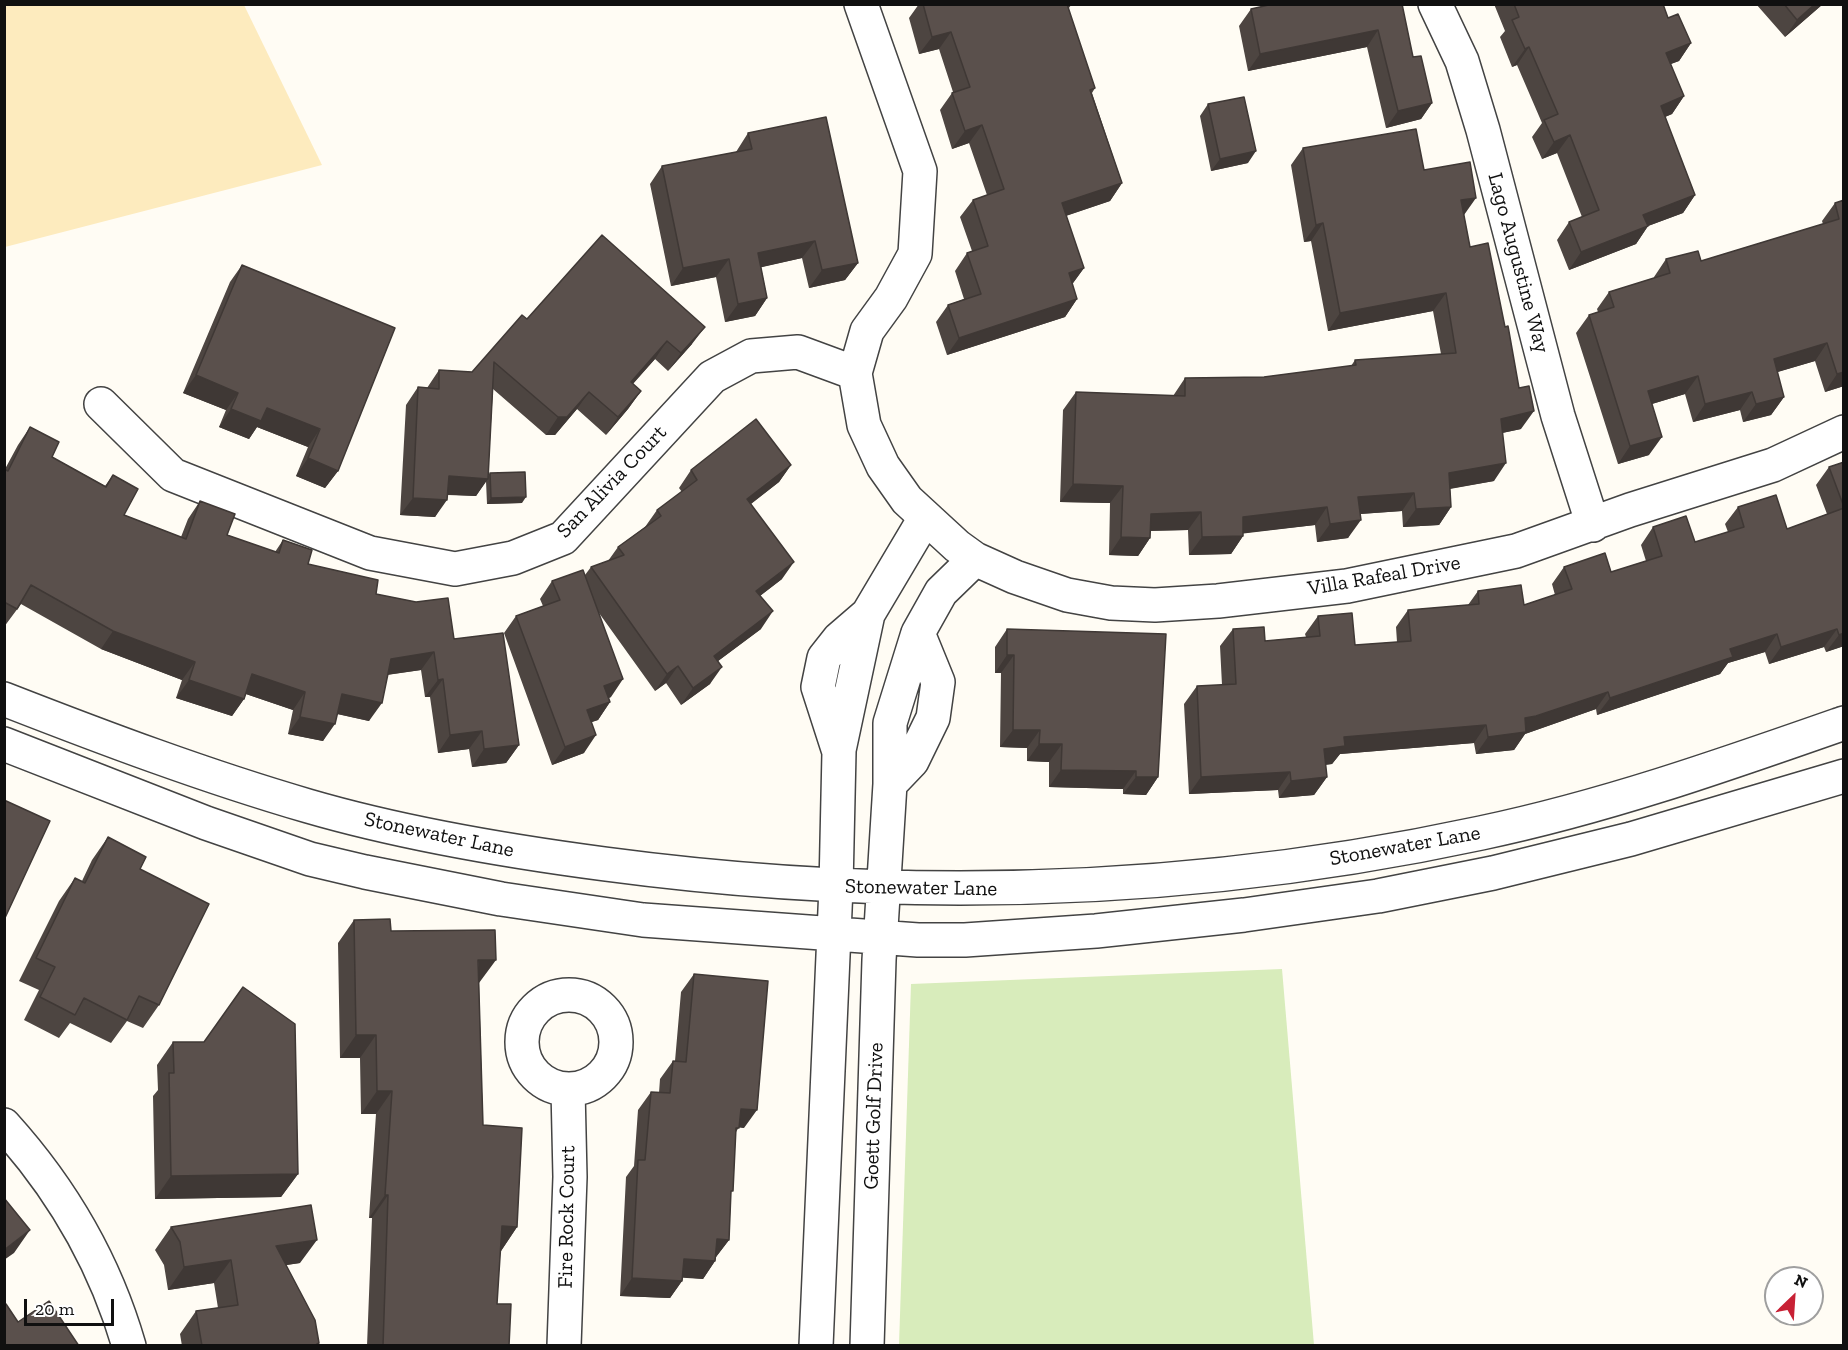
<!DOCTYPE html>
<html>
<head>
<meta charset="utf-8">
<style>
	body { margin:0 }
	#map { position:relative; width:1848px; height:1350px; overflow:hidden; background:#fffcf4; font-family:"Zilla Slab",serif }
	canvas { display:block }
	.frame { position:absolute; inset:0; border:6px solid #101010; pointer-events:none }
	.north { position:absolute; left:1764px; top:1266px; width:60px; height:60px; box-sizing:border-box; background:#fff; border:2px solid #9f9f9f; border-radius:50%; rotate:25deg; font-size:16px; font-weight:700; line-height:24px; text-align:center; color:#101010 }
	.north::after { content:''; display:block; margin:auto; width:21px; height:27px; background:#c82135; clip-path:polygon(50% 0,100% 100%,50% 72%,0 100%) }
	.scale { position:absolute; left:24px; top:1299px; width:90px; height:27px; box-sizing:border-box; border:3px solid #101010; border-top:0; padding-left:8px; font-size:18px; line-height:21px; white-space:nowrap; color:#101010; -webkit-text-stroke:4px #fff; paint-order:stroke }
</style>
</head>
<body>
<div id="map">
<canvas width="1848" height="1350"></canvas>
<div class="frame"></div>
<div class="north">N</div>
<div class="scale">20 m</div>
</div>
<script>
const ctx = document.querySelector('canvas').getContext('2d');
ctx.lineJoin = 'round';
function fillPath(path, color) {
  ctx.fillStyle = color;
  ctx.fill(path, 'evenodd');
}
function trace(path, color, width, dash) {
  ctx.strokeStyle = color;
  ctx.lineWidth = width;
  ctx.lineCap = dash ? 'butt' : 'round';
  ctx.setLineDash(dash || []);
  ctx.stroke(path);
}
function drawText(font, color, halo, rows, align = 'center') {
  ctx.font = font + ' "Zilla Slab",serif';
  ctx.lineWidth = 6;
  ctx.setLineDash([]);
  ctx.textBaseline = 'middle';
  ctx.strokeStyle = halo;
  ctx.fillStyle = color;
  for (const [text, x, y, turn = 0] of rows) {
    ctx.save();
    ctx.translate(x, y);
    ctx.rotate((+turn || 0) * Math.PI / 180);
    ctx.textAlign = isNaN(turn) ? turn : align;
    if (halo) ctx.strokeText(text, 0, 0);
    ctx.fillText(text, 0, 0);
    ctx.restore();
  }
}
fillPath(new Path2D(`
	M1282,969L1314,1345H899L911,984Z`), '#d8ecbb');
fillPath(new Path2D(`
	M5,4L244,5L322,165L5,247Z`), '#fdebbe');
const minor = new Path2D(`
	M861,4L920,171L915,254L891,298L867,331L855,373L864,425L883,466L907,500L957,546L975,559L1015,577L1067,595L1111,603L1155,605L1218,601L1347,586L1516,551L1630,510L1773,465L1844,432
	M1435,4L1462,61L1483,130L1558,416L1593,525
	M101,404L173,475L370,553L455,569L513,558L563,538L712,377L751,356L798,352L855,373
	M4,699C104,738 205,776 308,806C404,834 506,851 605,864C897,903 1193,895 1481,833C1605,807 1724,765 1844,723
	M4,744L206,823L310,859L365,872L501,899L643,920L918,940H965L1096,931L1244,915L1378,896L1493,873L1631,839L1844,776
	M839,750L868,614
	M890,784V723L918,633
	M522 1042a47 47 0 1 1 94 0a47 47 0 1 1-94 0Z
	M4,1125C61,1188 105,1263 129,1346
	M564,1346L570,1177L568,1089
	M816,1346L836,887L839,752L818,687L824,658L839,639L868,614L925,518
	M867,1346L879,960L890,784L912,761L933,718L938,682L918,633L941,592L975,559`);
trace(minor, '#434343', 36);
trace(minor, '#fff', 33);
fillPath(new Path2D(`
	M919,4H1072L1068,9L1095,88L1092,93L1122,183L1110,201L1066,216L1084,268L1072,284L1077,299L1065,317L947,355L936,322L948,305L964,299L955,271L967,253L972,251L960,217L973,200L987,195L969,143L952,149L940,110L952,93L953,92L939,49L919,54L909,18Z
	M1402,4L1413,57L1432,103L1421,119L1386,128L1367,47L1248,71L1239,26L1251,9Z
	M1494,4H1663L1668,18L1691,43L1679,61L1670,64L1684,96L1672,114L1665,117L1695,195L1683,213L1648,226L1636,244L1569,270L1557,240L1569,222L1582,217L1557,153L1542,159L1532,137L1542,123L1517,65L1512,67L1500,37L1505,31Z
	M1756,4H1823L1785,37Z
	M1208,104L1248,163L1211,171L1200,116Z
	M748,133L858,263L845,280L809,288L802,258L761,267L767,298L755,316L725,322L716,277L671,286L650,184L662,166L736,152Z
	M1303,148L1424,170L1464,215L1470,247L1521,429L1502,433L1494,481L1450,489L1451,507L1439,525L1403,527L1402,511L1360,514L1348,538L1317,542L1315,525L1243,533V536L1231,554L1189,555L1188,530L1150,531V538L1138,556L1109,555L1110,503L1060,502L1063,410L1076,392L1173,396L1185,378L1264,377L1351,366L1355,360L1441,354L1433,311L1328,331L1311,241L1304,242L1291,165Z
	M1844,200V386L1825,392L1815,361L1777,372L1784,397L1771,415L1743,422L1740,410L1693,422L1685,394L1652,404L1649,455L1618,464L1576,333L1589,315L1598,312L1597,309L1609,292L1654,278V277L1666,259L1701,261L1823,224L1822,221L1835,203Z
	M242,265L338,471L325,488L296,476L308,447L257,427L249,439L219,427L226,410L183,393L230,282Z
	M527,319L692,344L668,371L655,359L633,384L641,391L628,409L606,435L577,409L555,435H546L493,389L488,476L490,473L522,503L487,504L486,481L476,496L448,495L435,517L400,515L406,405L418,387L427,388L439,370L472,372Z
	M30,427L52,457L105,486L113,475L124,515L181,537L188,519L200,501L227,535L275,552L283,540L308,564L376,594L454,639L519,745L506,763L472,767L469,749L438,753L430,697H425L421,670L387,675L369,721L337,714L323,741L288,734L293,710L246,694L244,699L232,716L176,698L182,680L101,649L21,604L4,627V469H5L18,445Z
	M1844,462V646L1826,652L1824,647L1769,664L1765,652L1728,663L1720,674L1597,715L1596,709L1525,734L1514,750L1476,754L1474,743L1340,754L1332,764L1325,765L1327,777L1314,795L1279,798L1278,790L1189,794L1184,704L1197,686L1222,685L1220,646L1233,629L1265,641L1306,637L1305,634L1318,616L1355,645L1397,642L1396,627L1408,610L1468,605L1478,591L1524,605L1555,595L1552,584L1564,567L1611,572L1646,561L1641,545L1653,527L1695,542L1728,532L1725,524L1738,507L1787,529L1827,514L1816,485L1829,467Z
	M791,465L779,482L751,504L782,579L760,596L761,629L718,661L710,684L681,705L666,683L655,691L599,613L611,697L609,698L610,702L598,720L591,722L584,753L552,765L504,633L516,616L543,606L540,599L552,581L585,575L591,567L608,561L618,547L645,527L657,510L682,492L679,488L691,470Z
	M1007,629L1158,777L1146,795L1123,794V789L1049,787V762L1027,761V748L1000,747L1001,673H995V647Z
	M108,837L140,869L159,1005L143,1028L127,1021L111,1043L70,1023L59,1038L24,1020L39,990L19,981L59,901L75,878L82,881L92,860Z
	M354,920L391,931L479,983L483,1125L517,1227L501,1251L500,1250L497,1304L509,1346H367L372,1218H369L376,1114H361L360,1058H340L338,943Z
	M694,974L744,1128L739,1127L736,1132L731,1194L729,1240L716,1257L715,1261L703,1279L683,1277L682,1281L670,1298L620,1296L626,1177L634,1166L638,1110L651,1092L659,1093L660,1079L673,1061H675L681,992Z
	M173,1042L298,1174L281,1197L155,1199L153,1096L158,1090L157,1065Z
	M171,1227L300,1263L286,1265L317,1346H182L180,1334L196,1311L218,1308L214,1283L168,1290L164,1265L155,1250Z`), '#4d4541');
fillPath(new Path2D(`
	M1815,4H1823L1785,37L1797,20Z
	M1378,30L1367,47L1248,71L1260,54Z
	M951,32L939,49L919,54L932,37Z
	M1691,43L1679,61L1653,71L1666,53Z
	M1529,47L1517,65L1512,67L1525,49Z
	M1684,96L1672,114L1648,124L1661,106Z
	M1432,103L1421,119L1386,128L1398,111Z
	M982,125L969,143L952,149L965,131Z
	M1570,135L1557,153L1542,159L1554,142Z
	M1256,151L1248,163L1211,171L1220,159Z
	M1122,183L1110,201L1050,221L1062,203Z
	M1695,195L1683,213L1648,226L1636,244L1569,270L1581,252L1643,215Z
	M1476,198L1464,215L1461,200Z
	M1323,223L1311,241L1304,242L1316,225Z
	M815,241L802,258L745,271L758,253Z
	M729,259L716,277L671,286L683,268Z
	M858,263L845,280L809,288L822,270Z
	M1084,268L1071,286L1069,273Z
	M1446,293L1433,311L1328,331L1340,313Z
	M767,298L755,316L725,322L738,304Z
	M1077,299L1065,317L947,355L959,338Z
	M705,327L692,344L668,371L681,353Z
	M667,341L655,359L618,400L631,382Z
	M1827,343L1815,361L1761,377L1774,359Z
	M1844,372V386L1825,392L1837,374Z
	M196,375L238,393L226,410L183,393Z
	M1698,376L1685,394L1635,409L1648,391Z
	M641,391L628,409L606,435L618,417Z
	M589,392L577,409L555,435H546L558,417Z
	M1752,392L1740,410L1693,422L1705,404Z
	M1784,397L1771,415L1743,422L1756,404Z
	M267,408L320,429L308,447L257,427L249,439L219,427L231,409Z
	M1534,411L1521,429L1488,436L1501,419Z
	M1662,437L1649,455L1618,464L1630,446Z
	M308,458L338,471L325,488L296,476Z
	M1506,463L1494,481L1436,491L1449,473Z
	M791,465L779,482L735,516L747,499Z
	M449,476L488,479L476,496L436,494Z
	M1073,484L1123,486L1110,503L1060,502Z
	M1414,493L1402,511L1346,515L1358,497Z
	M526,497L522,503L487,504L491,498Z
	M413,498L447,500L435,517L400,515Z
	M1327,507L1315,525L1231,535L1243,517Z
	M1451,507L1439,525L1403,527L1416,509Z
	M1201,512L1188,530L1138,531L1151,514Z
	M1361,520L1348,538L1317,542L1330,524Z
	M1243,536L1231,554L1189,555L1202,537Z
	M1121,537L1150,538L1138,556L1109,555Z
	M794,562L782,579L744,608L756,591Z
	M773,611L761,629L702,673L714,656Z
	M1837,629L1824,647L1769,664L1781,647Z
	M113,631L195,662L182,680L101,649Z
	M1844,633V646L1826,652L1839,635Z
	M1777,634L1765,652L1728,663L1720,674L1597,715L1610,698L1730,649Z
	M434,652L421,670L378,676L391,659Z
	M1007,655H1014L1001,673H995Z
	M678,666L666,683L655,691L667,674Z
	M722,667L710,684L681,705L693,688Z
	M252,674L305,692L293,710L240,692Z
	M443,679L430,697H425L438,680Z
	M623,679L611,697L592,704L604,686Z
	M189,680L244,699L232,716L176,698Z
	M1608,692L1596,709L1525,734L1514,750L1476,754L1488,737L1525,718Z
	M342,694L382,703L369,721L329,712Z
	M610,702L598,720L575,728L587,710Z
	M300,717L335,724L323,741L288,734Z
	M1486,725L1474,743L1340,754L1332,764L1311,766L1324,749L1344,737Z
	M1013,730H1040L1027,748L1000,747Z
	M482,731L469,749L438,753L450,735Z
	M596,735L584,753L552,765L565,747Z
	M1039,744H1062L1049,762L1027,761Z
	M519,745L506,763L472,767L484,749Z
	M1061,770L1136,771L1123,789L1049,787Z
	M1290,772L1278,790L1189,794L1201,777Z
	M1136,777H1158L1146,795L1123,794Z
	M1327,777L1314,795L1279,798L1291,781Z
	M478,960H496L479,983Z
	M356,1035H376L360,1058H340Z
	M377,1091H392L376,1114H361Z
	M741,1109L757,1110L744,1128L728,1126Z
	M298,1174L281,1197L155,1199L171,1176Z
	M385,1195H388L372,1218H369Z
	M502,1226L517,1227L501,1251L485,1249Z
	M30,1230L14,1253L4,1260V1250Z
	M717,1239L729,1240L716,1257H704Z
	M317,1240L300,1263L260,1269L276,1246Z
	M684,1259L715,1261L703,1279L671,1277Z
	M231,1260L214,1283L168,1290L184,1267Z
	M632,1278L682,1281L670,1298L620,1296Z`), '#3f3835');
const building = new Path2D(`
	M923,4H1067L1095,88L1090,90L1122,183L1062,203L1084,268L1069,273L1077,299L959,338L948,305L981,294L967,253L988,246L973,200L1004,189L982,125L965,131L952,93L970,87L951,32L932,37Z
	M1273,4H1402L1413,57L1421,56L1432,103L1398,111L1378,30L1260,54L1251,9Z
	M1514,4H1663L1668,18L1678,14L1691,43L1666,53L1684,96L1661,106L1695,195L1643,215L1648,226L1581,252L1569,222L1599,210L1570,135L1554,142L1544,120L1558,114L1529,47L1525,49L1512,20L1519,17Z
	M1784,4H1815L1797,20Z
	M1244,97L1256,151L1220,159L1208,104Z
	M826,117L858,263L822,270L815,241L758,253L767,298L738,304L729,259L683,268L662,166L752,149L748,133Z
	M1416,129L1424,170L1470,162L1476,198L1461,200L1470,247L1488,243L1505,327L1508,326L1519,388L1529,386L1534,411L1501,419L1506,463L1449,473L1451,507L1416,509L1414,493L1358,497L1361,520L1330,524L1327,507L1243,517V536L1202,537L1201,512L1151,514L1150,538L1121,537L1123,486L1073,484L1076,392L1185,396V378L1264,377L1356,365L1355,360L1456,353L1446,293L1340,313L1323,223L1316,225L1303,148Z
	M1844,200V372L1837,374L1827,343L1774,359L1784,397L1756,404L1752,392L1705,404L1698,376L1648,391L1662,437L1630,446L1589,315L1614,307L1609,292L1670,273L1666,259L1698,251L1701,261L1839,219L1835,203Z
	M602,235L705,327L681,353L667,341L631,382L641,391L618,417L589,392L567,417H558L494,362L488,479L449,476L447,500L413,498L418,387L439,389V370L472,372L522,315L527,319Z
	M242,265L395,328L338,471L308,458L320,429L267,408L261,421L231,409L238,393L196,375Z
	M756,419L791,465L747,499L794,562L756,591L773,611L714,656L722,667L693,688L678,666L667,674L591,567L624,555L618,547L661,516L657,510L697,480L691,470Z
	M30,427L59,442L52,457L106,487L113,475L138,489L124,515L186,539L200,501L235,514L227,535L279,553L283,540L312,550L308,564L378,580L376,594L416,602L448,598L454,639L503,633L519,745L484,749L482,731L450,735L443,679L438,680L434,652L391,659L382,703L342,694L335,724L300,717L305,692L252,674L244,699L189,680L195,662L113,631L31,585L17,609L4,602V469L8,471Z
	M1844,462V507L1829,467Z
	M525,472L526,497L491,498L490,473Z
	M1776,495L1787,529L1844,508V633L1839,635L1837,629L1781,647L1777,634L1730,649L1733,657L1610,698L1608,692L1536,716L1525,718L1526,732L1488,737L1486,725L1344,737L1345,746L1324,749L1327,777L1291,781L1290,772L1201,777L1197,686L1236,684L1233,629L1264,627L1265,641L1320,636L1318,616L1352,613L1355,645L1411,641L1408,610L1479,604L1478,591L1521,585L1524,605L1572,589L1564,567L1605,553L1611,572L1662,556L1653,527L1686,516L1695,542L1744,527L1738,507Z
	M583,570L623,679L604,686L610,702L587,710L596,735L565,747L516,616L560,600L552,581Z
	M1007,629L1166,634L1158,777H1136V771L1061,770L1062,744H1039L1040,730H1013L1014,655H1007Z
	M4,800L50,821L4,920Z
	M108,837L146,857L140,869L209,904L159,1005L139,996L127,1020L84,998L75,1015L40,997L55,967L36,958L75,878L85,883Z
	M390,919L391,931L495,930L496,960H478L483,1125L522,1128L517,1227L502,1226L497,1304H511L509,1346H383L388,1195H385L392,1091H377L376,1035H356L354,920Z
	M694,974L768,981L757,1110L741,1109L739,1128H736L733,1191H731L729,1240L717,1239L715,1261L684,1259L682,1281L632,1278L638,1160H645L651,1092L670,1093L673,1061L686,1062Z
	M243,987L295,1024L298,1174L171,1176L169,1073H174L173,1042H204Z
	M4,1198L30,1230L4,1250Z
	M311,1205L317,1240L276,1246L315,1320L319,1343L314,1346H202L196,1311L238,1305L231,1260L184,1267L180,1242L171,1227Z
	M49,1301L79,1346H4V1305L6,1304L18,1322Z`);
fillPath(building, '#5a504c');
trace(building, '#3f3835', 1.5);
drawText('21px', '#101010', '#fff', [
	["Lago Augustine Way",1518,263,75],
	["San Alivia Court",612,482,-46],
	["Villa Rafeal Drive",1384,576,-10],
	["Stonewater Lane",439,835,12],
	["Stonewater Lane",1405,846,-10],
	["Stonewater Lane",921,888,1],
	["Goett Golf Drive",874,1116,-88],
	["Fire Rock Court",567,1217,-89]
]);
</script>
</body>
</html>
